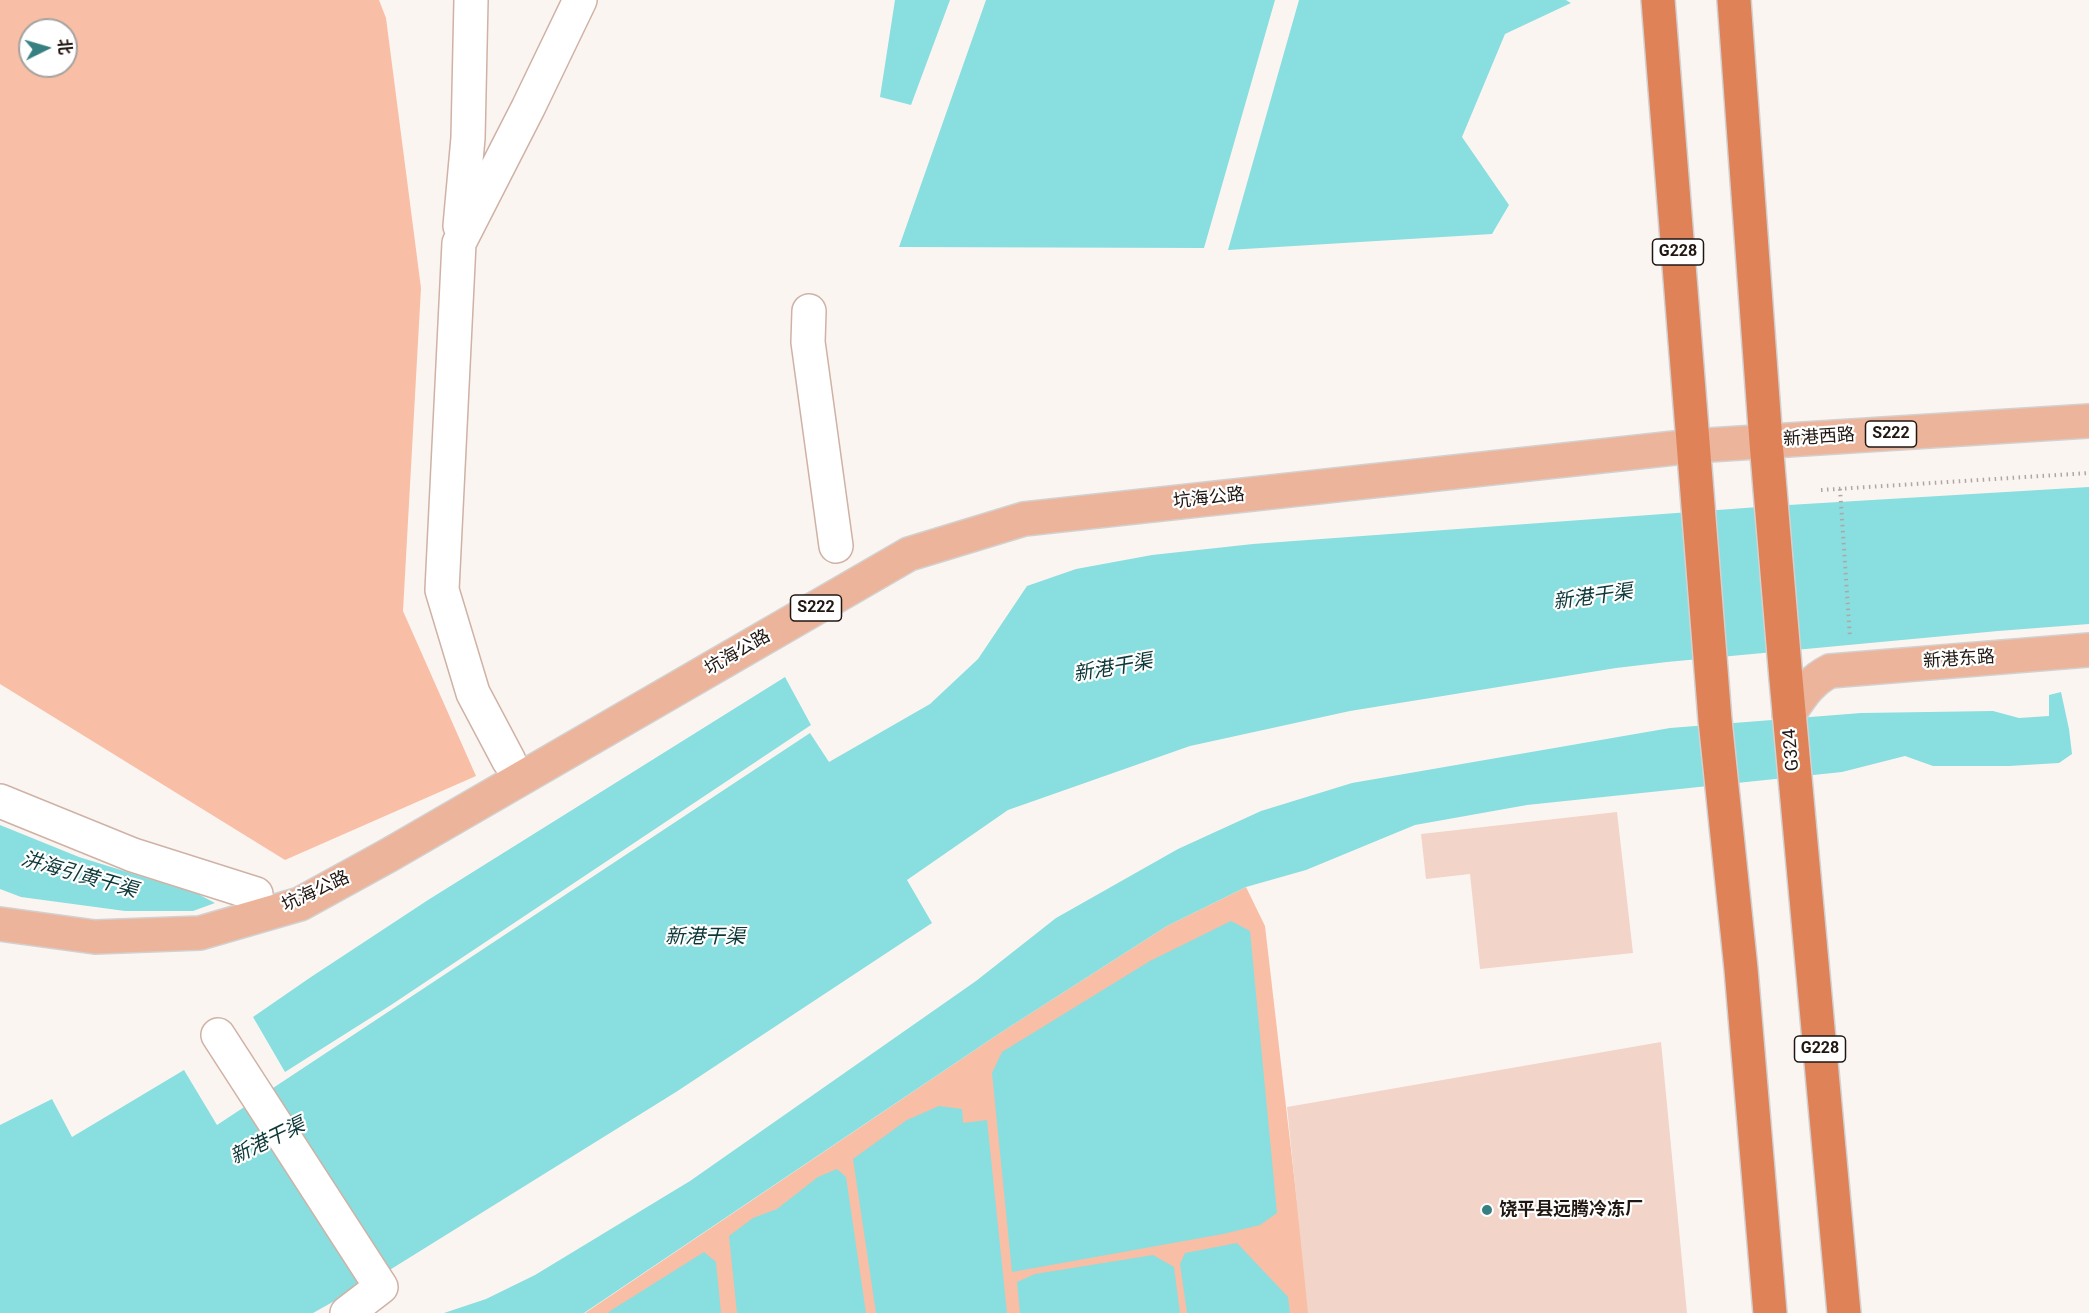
<!DOCTYPE html>
<html>
<head>
<meta charset="utf-8">
<style>
	body { margin:0 }
	#map { position:relative; width:2089px; height:1313px; overflow:hidden; background:#fbf5f2; font-family:Roboto,"Noto Sans SC",sans-serif }
	canvas { display:block }
	.north { position:absolute; left:18px; top:18px; width:60px; height:60px; box-sizing:border-box; background:#fff; border:2px solid #a6a2a0; border-radius:50%; rotate:85deg; font-size:16px; font-weight:700; line-height:24px; text-align:center; color:#211712 }
	.north::after { content:''; display:block; margin:auto; width:21px; height:27px; background:#378081; clip-path:polygon(50% 0,100% 100%,50% 72%,0 100%) }
</style>
</head>
<body>
<div id="map">
<canvas width="2089" height="1313"></canvas>
<div class="north">北</div>
</div>
<script>
const ctx = document.querySelector('canvas').getContext('2d');
ctx.lineJoin = 'round';
function fillPath(path, color) {
  ctx.fillStyle = color;
  ctx.fill(path, 'evenodd');
}
function trace(path, color, width, dash) {
  ctx.strokeStyle = color;
  ctx.lineWidth = width;
  ctx.lineCap = dash ? 'butt' : 'round';
  ctx.setLineDash(dash || []);
  ctx.stroke(path);
}
function drawText(font, color, halo, rows, align = 'center') {
  ctx.font = font + ' Roboto,"Noto Sans SC",sans-serif';
  ctx.lineWidth = 4.5;
  ctx.setLineDash([]);
  ctx.textBaseline = 'middle';
  ctx.strokeStyle = halo;
  ctx.fillStyle = color;
  for (const [text, x, y, turn = 0] of rows) {
    ctx.save();
    ctx.translate(x, y);
    ctx.rotate((+turn || 0) * Math.PI / 180);
    ctx.textAlign = isNaN(turn) ? turn : align;
    if (halo) ctx.strokeText(text, 0, 0);
    ctx.fillText(text, 0, 0);
    ctx.restore();
  }
}
fillPath(new Path2D(`
	M0,0H379L386,18L421,288L403,611L476,776L285,860L0,684ZM30,30H66V66H30Z
	M1246,887L1265,926L1310,1313H585L1000,1033L1167,926Z`), '#f8bfa6');
fillPath(new Path2D(`
	M895,0H950L911,105L880,97Z
	M986,0H1275L1204,248L899,247Z
	M1299,0H1566L1571,3L1505,34L1462,137L1509,205L1492,234L1228,250Z
	M2089,487V624L1998,631L1667,662L1616,668L1350,711L1190,746L1008,810L907,880L932,923L676,1092L388,1271L313,1313H0V1125L52,1099L72,1137L184,1070L217,1125L810,733L829,762L930,704L978,659L1027,586L1076,569L1152,555L1253,544L1772,506Z
	M785,677L811,725L391,1005L285,1072L253,1017L311,977L428,900Z
	M2061,692L2069,729L2072,754L2059,763L2009,766H1933L1905,756L1842,772L1527,805L1415,825L1306,870L1246,887L1167,926L1000,1033L584,1313H444L486,1299L535,1275L690,1181L976,981L1056,918L1178,849L1261,811L1352,783L1670,728L1861,713L1993,711L2019,718L2049,716V695Z
	M0,825L79,857L198,894L215,903L193,911H125L21,897L0,889Z
	M1231,921L1250,931L1277,1213L1260,1225L1223,1234L1012,1272L992,1073L1002,1052L1150,961Z
	M939,1106L962,1109L963,1123L987,1120L1007,1313H876L853,1159L907,1120Z
	M837,1169L846,1177L866,1313H737L729,1236L753,1218L777,1209L818,1177Z
	M1237,1243L1288,1297L1290,1313H1187L1180,1264L1185,1253Z
	M704,1252L716,1262L721,1313H607Z
	M1153,1255L1174,1267L1180,1313H1020L1017,1282L1035,1274Z`), '#89dedf');
fillPath(new Path2D(`
	M1617,812L1633,953L1480,969L1470,874L1426,879L1421,834Z
	M1661,1042L1687,1313H1308L1287,1107Z`), '#f2d4c8');
const minor = new Path2D(`
	M460,226L468,138L471,0
	M809,311L808,342L836,546
	M509,761L473,693L442,590L459,243L528,108L580,0
	M0,801L133,855L256,894
	M218,1035L381,1287L347,1313`);
const major = new Path2D(`
	M1789,714C1801,696 1810,681 1830,671L2089,650
	M0,924L95,937L200,933L300,904L389,855L909,554L1024,519L1693,446L2089,421`);
const highway = new Path2D(`
	M1658,0L1715,720L1741,969L1770,1313
	M1734,0L1766,442L1786,679L1844,1313`);
trace(minor, '#cfb2a5', 36);
trace(major, '#d3d1d0', 36);
trace(highway, '#d3d1d0', 36);
trace(new Path2D(`
	M1840,489L1850,638
	M1821,490L2089,473`), '#aea7a3', 4, [1.5, 4.5]);
trace(minor, '#fff', 33);
trace(major, '#ecb49b', 33);
trace(highway, '#df8258', 33);
for (const [x, y, r, color] of [
	[1487,1210,6,"#378081"]
]) {
  const dot = new Path2D();
  dot.arc(x, y, r, 0, 2 * Math.PI);
  ctx.fillStyle = color;
  ctx.fill(dot);
  trace(dot, '#fff', 2);
}
for (const [x, y, w] of [
	[1678,252,51],
	[1891,434,51],
	[816,608,51],
	[1820,1049,51]
]) {
  const box = new Path2D();
  box.roundRect(x - w / 2, y - 13, w, 26, 4.5);
  ctx.fillStyle = '#fff';
  ctx.fill(box);
  trace(box, '#211712', 1.5);
}
drawText('bold 16px', '#211712', null, [
	["G228",1678,252],
	["S222",1891,434],
	["S222",816,608],
	["G228",1820,1049]
]);
drawText('18px', '#211712', '#fff', [
	["新港西路",1819,438,-4],
	["坑海公路",1209,499,-6],
	["坑海公路",738,653,-30],
	["新港东路",1959,660,-4],
	["G324",1792,750,-95],
	["坑海公路",316,892,-25]
]);
drawText('bold 18px', '#211712', '#fff', [
	["饶平县远腾冷冻厂",1499,1210]
], 'left');
drawText('italic 20px', '#0d3738', '#fff', [
	["新港干渠",1593,598,-8],
	["新港干渠",1113,669,-10],
	["汫海引黄干渠",79,876,16],
	["新港干渠",705,938],
	["新港干渠",268,1142,-26]
]);
</script>
</body>
</html>
